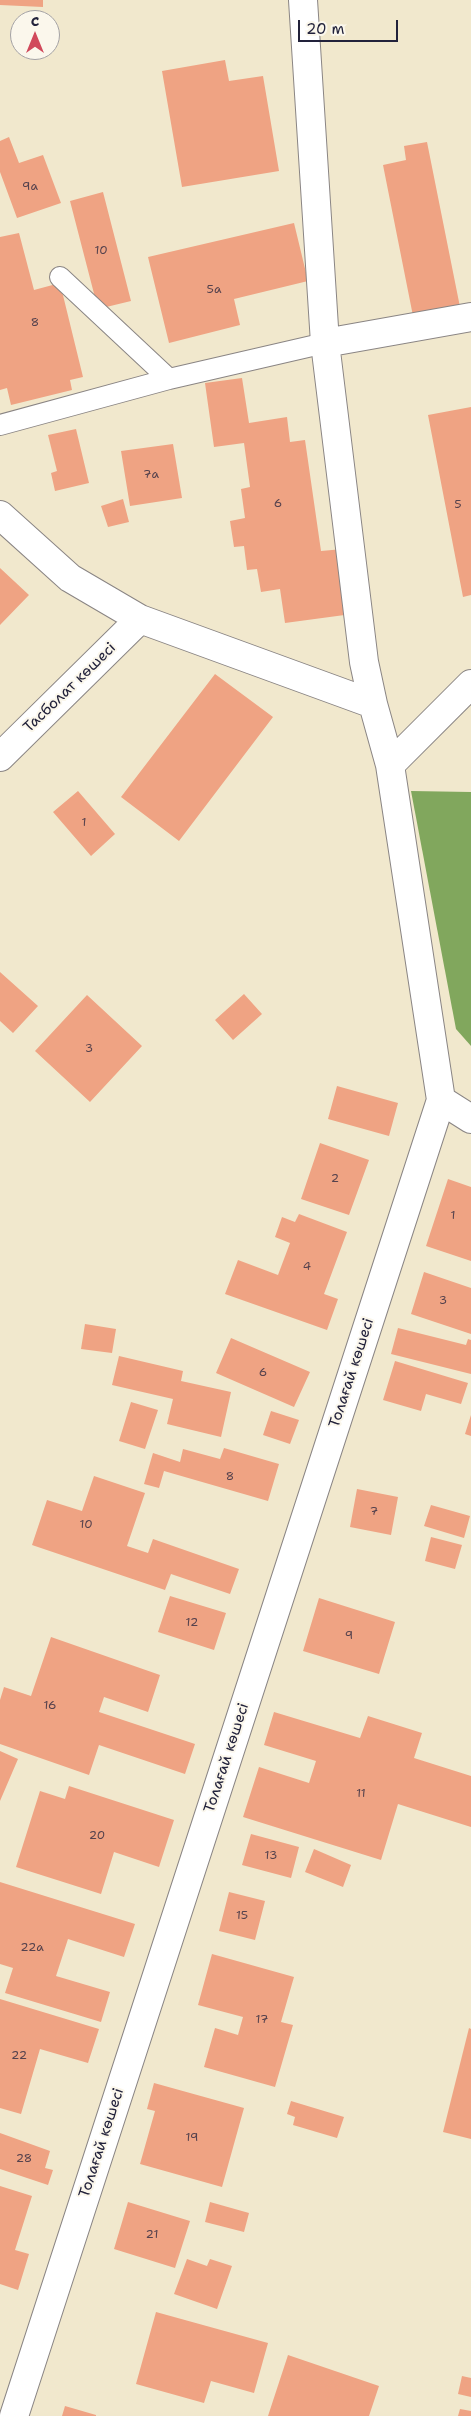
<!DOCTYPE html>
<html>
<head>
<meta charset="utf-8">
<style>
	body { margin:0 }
	#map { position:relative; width:471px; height:2416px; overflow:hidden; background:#f1e8cd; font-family:"Shantell Sans",sans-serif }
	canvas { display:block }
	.north { position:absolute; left:10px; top:10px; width:50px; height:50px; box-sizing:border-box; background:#fbf7ec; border:1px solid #a4a2a5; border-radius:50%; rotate:0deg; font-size:14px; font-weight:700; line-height:20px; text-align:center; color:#22223b }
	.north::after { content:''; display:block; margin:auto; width:18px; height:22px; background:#d1495b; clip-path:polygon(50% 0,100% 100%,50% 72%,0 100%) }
	.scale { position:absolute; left:298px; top:20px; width:100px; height:22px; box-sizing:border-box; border:2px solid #22223b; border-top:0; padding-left:6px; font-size:15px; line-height:18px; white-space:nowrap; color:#22223b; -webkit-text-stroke:4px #fbf7ec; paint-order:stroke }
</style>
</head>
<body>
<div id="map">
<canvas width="471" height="2416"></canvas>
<div class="north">С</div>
<div class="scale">20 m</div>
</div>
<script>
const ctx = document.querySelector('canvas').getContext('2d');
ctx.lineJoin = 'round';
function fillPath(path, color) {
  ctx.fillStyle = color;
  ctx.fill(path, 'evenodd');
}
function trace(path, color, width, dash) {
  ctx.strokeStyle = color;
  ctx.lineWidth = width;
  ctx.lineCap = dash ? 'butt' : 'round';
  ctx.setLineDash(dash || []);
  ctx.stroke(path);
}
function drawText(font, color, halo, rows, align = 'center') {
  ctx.font = font + ' "Shantell Sans",sans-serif';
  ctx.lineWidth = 4;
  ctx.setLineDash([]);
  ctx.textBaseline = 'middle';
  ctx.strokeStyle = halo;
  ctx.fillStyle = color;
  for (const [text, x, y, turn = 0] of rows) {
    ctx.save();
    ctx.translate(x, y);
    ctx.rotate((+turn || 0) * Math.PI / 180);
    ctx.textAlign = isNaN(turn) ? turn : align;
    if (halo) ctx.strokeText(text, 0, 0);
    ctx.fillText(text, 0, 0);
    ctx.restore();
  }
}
fillPath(new Path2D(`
	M411,791L471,792V1046L456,1029Z`), '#81a75d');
fillPath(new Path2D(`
	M0,0H43V7L0,5Z
	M225,60L229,81L263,76L279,171L182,187L162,71Z
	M9,137L19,163L43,155L61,203L17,218L0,172V141Z
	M427,142L460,307L413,316L383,165L406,160L404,146Z
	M103,192L131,301L98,309L70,201Z
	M294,223L308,281L234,299L240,325L169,343L148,257Z
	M19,233L34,290L60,283L83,377L70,380L72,390L11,405L7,388L0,390V237Z
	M242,378L249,423L287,417L290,442L305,440L321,551L343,549L352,614L285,623L280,589L261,592L257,569L247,570L244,546L234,547L230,521L245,518L241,489L250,487L244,443L214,447L205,383Z
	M471,407V595L463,597L428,415Z
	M76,429L89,483L55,491L51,473L57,471L48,435Z
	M173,444L182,498L130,506L121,451Z
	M123,499L129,522L108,527L101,506Z
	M0,568L29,595L0,625Z
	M215,674L273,717L179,841L121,797Z
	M78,791L115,834L91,856L53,812Z
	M0,972L38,1006L13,1033L0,1021Z
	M244,994L262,1014L233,1040L215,1020Z
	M87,995L142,1046L90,1102L35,1051Z
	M337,1086L398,1103L389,1136L328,1119Z
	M320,1143L369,1160L349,1215L301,1199Z
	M448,1179L471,1187V1261L426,1246Z
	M299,1214L347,1232L324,1294L338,1299L327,1330L225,1294L238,1260L278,1275L290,1243L275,1237L282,1217L295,1222Z
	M424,1272L471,1288V1334L411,1314Z
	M85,1324L116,1329L112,1353L81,1349Z
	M398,1328L466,1345L468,1339L471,1340V1374L391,1354Z
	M231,1338L310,1372L294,1407L216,1373Z
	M119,1356L183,1371L181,1381L231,1392L221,1437L167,1424L173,1399L112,1385Z
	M395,1361L468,1383L461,1404L426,1394L421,1411L383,1400Z
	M131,1402L158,1410L145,1449L119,1441Z
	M271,1411L299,1420L290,1444L263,1435Z
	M471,1415V1436L465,1434Z
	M224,1448L279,1464L268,1501L164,1471L159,1488L144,1484L153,1453L180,1462L183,1449L220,1459Z
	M94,1476L145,1493L127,1546L148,1553L153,1539L239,1569L230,1594L171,1574L165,1590L32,1545L47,1500L82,1511Z
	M357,1489L398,1497L391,1535L350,1527Z
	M431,1505L470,1516L464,1538L424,1526Z
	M431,1537L462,1545L455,1569L425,1561Z
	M170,1596L226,1613L214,1650L158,1632Z
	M319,1598L395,1622L379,1674L303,1651Z
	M51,1637L160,1675L148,1712L104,1697L99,1712L195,1744L185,1774L99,1745L89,1775L0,1744V1700L4,1687L31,1696Z
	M274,1712L360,1738L368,1716L422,1733L414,1758L471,1776V1827L398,1804L381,1860L243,1817L259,1767L309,1783L316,1761L264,1745Z
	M0,1751L18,1759L0,1801Z
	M69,1786L174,1820L159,1867L114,1852L101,1894L16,1867L40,1791L65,1799Z
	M251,1834L299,1847L291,1878L242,1865Z
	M314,1849L351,1865L343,1887L305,1872Z
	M0,1882L135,1924L124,1957L68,1939L56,1976L110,1992L101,2022L5,1993L13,1968L0,1964Z
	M229,1892L265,1901L255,1940L219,1931Z
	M212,1954L294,1977L281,2022L293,2025L275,2087L204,2067L215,2028L238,2035L243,2017L198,2005Z
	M0,1999L99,2029L88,2063L40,2049L21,2114L0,2108Z
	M469,2028L471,2029V2139L443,2132Z
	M154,2083L244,2108L222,2187L140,2164L155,2111L147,2109Z
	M291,2101L344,2117L337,2138L293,2125L295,2117L287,2114Z
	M0,2133L50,2151L45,2168L53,2170L48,2185L0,2169Z
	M0,2186L32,2196L15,2250L29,2254L18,2290L0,2284Z
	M128,2202L190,2221L175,2268L114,2249Z
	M210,2202L249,2213L244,2232L205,2222Z
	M187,2259L207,2266L210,2259L232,2266L217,2309L174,2294Z
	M156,2312L268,2343L254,2393L211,2381L204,2403L136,2384Z
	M288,2355L379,2386L369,2416H268Z
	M462,2376L471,2378V2397L458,2394Z
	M65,2406L96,2415V2416H62Z
	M460,2409L471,2411V2416H458Z`), '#efa383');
const service = new Path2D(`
	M60,277L169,379
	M0,425L169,379L325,343`);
const minor = new Path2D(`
	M303,0L325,343L364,662L373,704
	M325,343L471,317
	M0,515L70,578L140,619L373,704L390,765L441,1100L471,1119
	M0,757L140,619
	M390,765L471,684
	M14,2416L441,1100`);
trace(service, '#8a8584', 22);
trace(minor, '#8a8584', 30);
trace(service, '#fff', 20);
trace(minor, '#fff', 28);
drawText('12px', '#55424d', null, [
	["9а",30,187],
	["10",101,251],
	["5а",214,290],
	["8",35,323],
	["7а",151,475],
	["6",278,504],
	["5",458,505],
	["1",84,823],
	["3",89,1049],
	["2",335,1179],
	["1",453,1216],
	["4",307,1267],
	["3",443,1301],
	["6",263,1373],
	["8",230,1477],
	["7",374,1512],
	["10",86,1525],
	["12",192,1623],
	["9",349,1636],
	["16",50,1706],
	["11",361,1794],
	["20",97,1836],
	["13",271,1856],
	["15",242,1916],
	["22а",32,1948],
	["17",262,2020],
	["22",19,2056],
	["19",192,2138],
	["28",24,2159],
	["21",152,2235]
]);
drawText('15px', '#22223b', '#fbf7ec', [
	["Тасболат көшесі",70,688,-44],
	["Толағай көшесі",352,1373,-72],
	["Толағай көшесі",227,1758,-72],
	["Толағай көшесі",102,2143,-72]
]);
</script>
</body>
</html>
